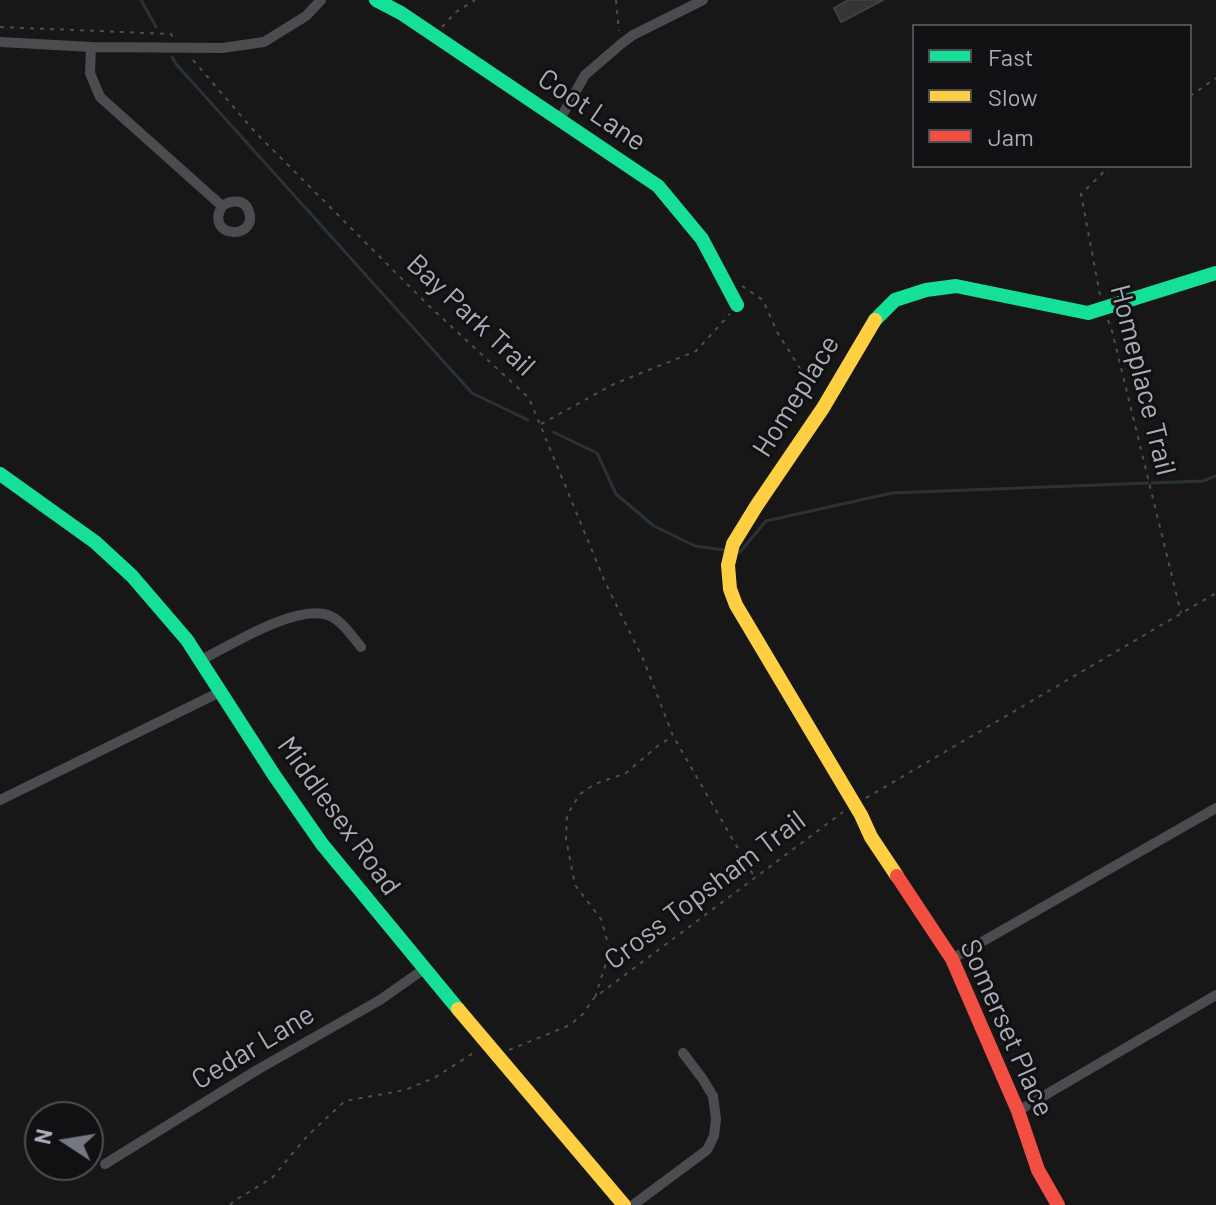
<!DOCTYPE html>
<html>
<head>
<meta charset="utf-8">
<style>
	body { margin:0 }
	#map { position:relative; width:1216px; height:1205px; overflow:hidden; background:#171717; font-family:Barlow,sans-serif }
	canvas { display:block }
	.legend { position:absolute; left:912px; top:24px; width:280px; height:144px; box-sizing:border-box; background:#111113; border:2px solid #4d4f55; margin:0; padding:10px 14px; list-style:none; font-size:24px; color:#a8adb8 }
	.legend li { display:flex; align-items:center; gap:16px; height:40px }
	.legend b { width:40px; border:2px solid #4d4f55 }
	.north { position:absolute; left:24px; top:1101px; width:80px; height:80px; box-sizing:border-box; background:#111113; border:2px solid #4d4f55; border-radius:50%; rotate:282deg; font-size:22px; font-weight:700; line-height:32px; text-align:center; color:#a8adb8 }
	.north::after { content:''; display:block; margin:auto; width:28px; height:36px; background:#757880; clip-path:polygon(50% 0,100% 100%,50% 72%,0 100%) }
</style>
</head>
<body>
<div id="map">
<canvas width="1216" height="1205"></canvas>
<ul class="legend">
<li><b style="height:10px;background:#16e098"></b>Fast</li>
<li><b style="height:10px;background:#ffcf43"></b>Slow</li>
<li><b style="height:10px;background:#f24e42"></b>Jam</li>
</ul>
<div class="north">N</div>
</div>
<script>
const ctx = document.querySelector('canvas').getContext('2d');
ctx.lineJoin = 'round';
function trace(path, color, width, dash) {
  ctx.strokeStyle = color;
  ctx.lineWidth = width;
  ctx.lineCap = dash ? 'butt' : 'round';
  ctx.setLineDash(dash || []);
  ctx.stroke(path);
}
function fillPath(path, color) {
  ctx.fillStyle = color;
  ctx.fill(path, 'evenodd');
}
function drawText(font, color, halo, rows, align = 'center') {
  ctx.font = font + ' Barlow,sans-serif';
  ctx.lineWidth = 6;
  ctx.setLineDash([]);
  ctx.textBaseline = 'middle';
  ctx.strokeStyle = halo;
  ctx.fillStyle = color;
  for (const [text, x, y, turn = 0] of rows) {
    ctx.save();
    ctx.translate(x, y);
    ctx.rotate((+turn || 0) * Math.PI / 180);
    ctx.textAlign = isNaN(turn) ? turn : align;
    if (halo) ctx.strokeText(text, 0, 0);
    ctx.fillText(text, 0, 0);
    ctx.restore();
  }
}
trace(new Path2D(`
	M141,0L156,27
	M172,57L176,64L472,393L528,420
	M553,432L597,453L616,494L654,526L695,546L724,550
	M1152,483L1203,481L1216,476
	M740,552L766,521L892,493L1148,483`), '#2a3239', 3);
const building = new Path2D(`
	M848,0H883L841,22L834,8Z`);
fillPath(building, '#353536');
trace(building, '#3f4043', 2);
trace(new Path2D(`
	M616,0L619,31
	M0,27L171,34L173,37
	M442,27L456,12L475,0
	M193,60L255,132L427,304L529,398L605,582L644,661L673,736L755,878
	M1190,96L1216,78
	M742,286L763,300L777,332L801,370L813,396
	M1100,295L1081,194L1110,166
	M1108,320L1112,331L1181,613
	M541,424L614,384L696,351L730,314
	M866,798L1216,593
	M595,997L610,951L601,919L575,885L566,839L567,815L580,794L595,784L626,773L660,744L672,737
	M509,1050L570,1025L583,1014L594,998L843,812
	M230,1205L234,1201L272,1178L308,1135L345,1101L405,1090L434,1078L475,1052`), '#4d4e52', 2, [4, 6]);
trace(new Path2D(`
	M0,42L91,47L222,48L264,42L306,16L321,0
	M91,47L90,73L100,97L222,206C231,200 245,198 249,212C258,240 204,239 222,206
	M560,119L585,75L621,44L633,35L703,0
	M201,660C231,645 291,607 324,614C340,617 351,635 361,647
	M0,800L222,691
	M952,959L1216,808
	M1018,1111L1216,995
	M105,1164L257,1070L380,1000L424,969
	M633,1205L707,1150L714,1136L716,1119L713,1096L702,1078L683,1053`), '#4b4c50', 10);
trace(new Path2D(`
	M376,0L401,13L658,186L702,239L737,305
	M875,320L895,300L926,290L956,286L1088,313L1216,273
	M0,474L95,542L132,576L187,640L274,775L322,844L458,1009`), '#16e098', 14);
trace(new Path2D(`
	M875,320L823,408L757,505L733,544L728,565L730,589L736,605L861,815L871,837L897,876
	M458,1009L624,1205`), '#ffcf43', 14);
trace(new Path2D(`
	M897,876L952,959L1018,1111L1038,1170L1058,1205`), '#f24e42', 14);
drawText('28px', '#a8adb8', '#111113', [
	["Coot Lane",592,110,34],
	["Bay Park Trail",471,315,43],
	["Homeplace Trail",1143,380,76],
	["Homeplace",796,396,-58],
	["Middlesex Road",339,816,54],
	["Cross Topsham Trail",705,890,-37],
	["Somerset Place",1007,1028,66],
	["Cedar Lane",253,1047,-31]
]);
</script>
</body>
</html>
